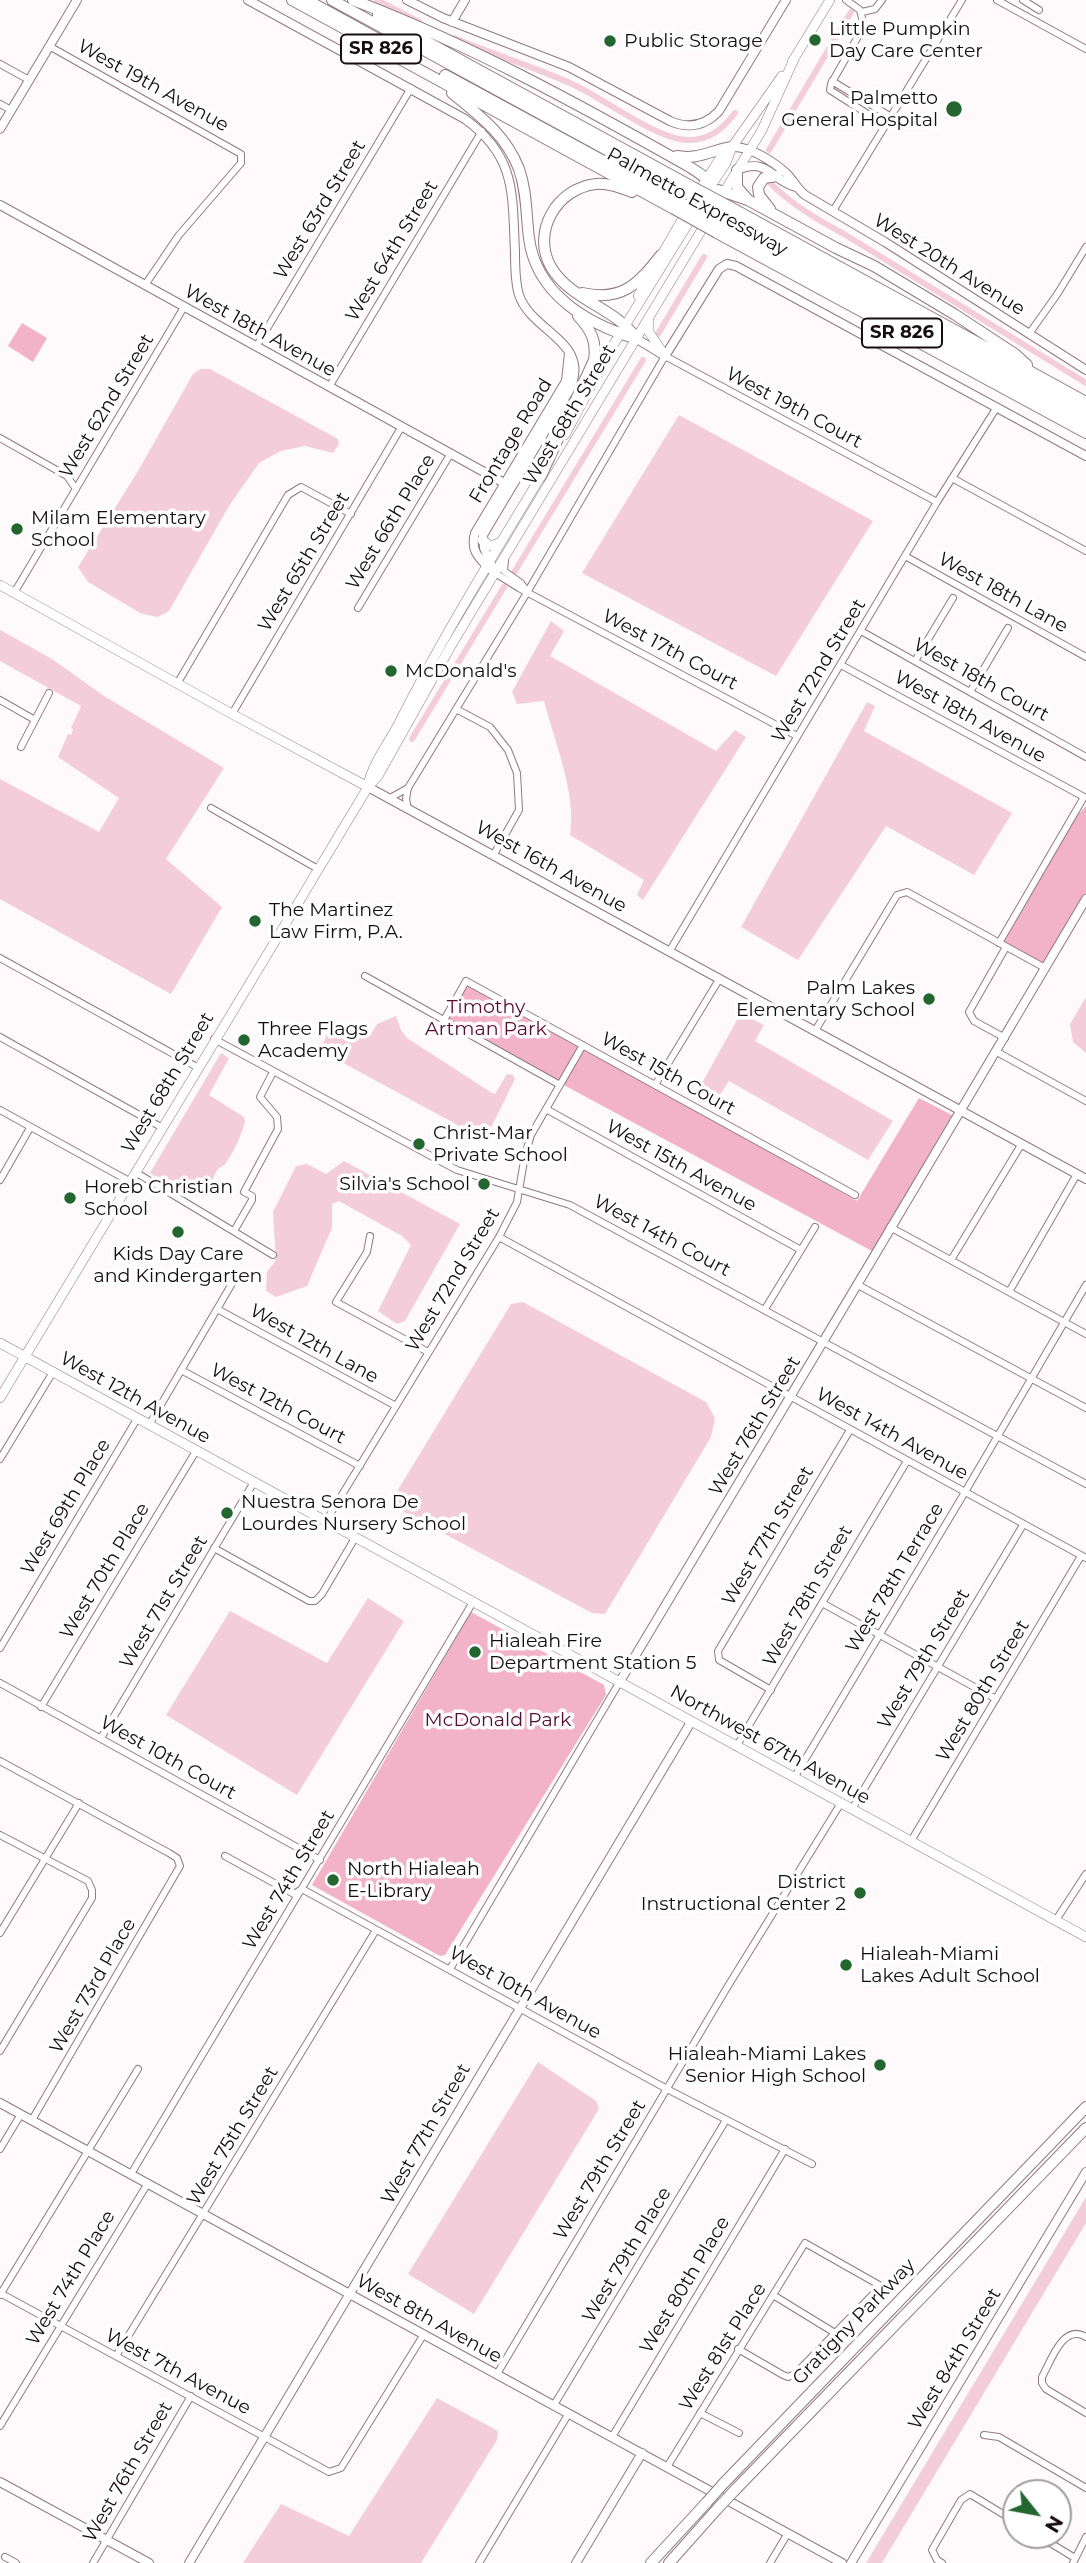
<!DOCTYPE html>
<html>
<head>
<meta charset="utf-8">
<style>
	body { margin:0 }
	#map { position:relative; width:1086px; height:2563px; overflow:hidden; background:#fef9fa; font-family:Montserrat,sans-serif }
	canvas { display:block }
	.north { position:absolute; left:1002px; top:2479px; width:70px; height:70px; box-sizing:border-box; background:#fff; border:2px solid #a29e9f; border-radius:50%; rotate:121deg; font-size:19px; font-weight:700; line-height:28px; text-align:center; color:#160d10 }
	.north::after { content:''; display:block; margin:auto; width:24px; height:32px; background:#246630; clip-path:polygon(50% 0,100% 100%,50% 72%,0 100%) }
</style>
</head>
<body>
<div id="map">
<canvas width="1086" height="2563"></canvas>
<div class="north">N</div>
</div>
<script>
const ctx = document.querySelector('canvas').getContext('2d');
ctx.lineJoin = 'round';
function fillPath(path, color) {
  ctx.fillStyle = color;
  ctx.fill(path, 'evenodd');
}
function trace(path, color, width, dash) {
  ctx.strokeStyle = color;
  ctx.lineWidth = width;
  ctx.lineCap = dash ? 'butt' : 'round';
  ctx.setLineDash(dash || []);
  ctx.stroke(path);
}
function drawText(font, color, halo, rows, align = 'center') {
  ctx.font = font + ' Montserrat,sans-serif';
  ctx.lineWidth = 7;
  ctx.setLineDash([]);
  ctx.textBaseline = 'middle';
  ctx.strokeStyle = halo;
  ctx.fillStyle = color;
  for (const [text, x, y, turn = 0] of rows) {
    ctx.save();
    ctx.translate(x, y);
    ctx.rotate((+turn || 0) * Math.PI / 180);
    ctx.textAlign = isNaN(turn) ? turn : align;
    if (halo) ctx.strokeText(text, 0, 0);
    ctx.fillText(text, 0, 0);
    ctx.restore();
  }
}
fillPath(new Path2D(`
	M22,323L47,338L33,362L8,346Z
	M1086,806V895L1044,967L1003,944L1074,819Z
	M466,981L857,1201L919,1098L952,1115L872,1251L445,1021Z
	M471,1612L604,1685L606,1695L445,1955L440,1956L312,1885Z`), '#f2b2c8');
fillPath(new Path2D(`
	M201,369H210L338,439L339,444L333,453L305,446L281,451L259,463L229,506L169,611L158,617L142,614L88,582L78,567L138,471L193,374Z
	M679,415L873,521L776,676L582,573Z
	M551,621L564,631L550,656L716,751L735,730L746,737L643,900L637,895L644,880L570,835C577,795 554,740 544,701L517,704L512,692Z
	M0,630L52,659L104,696L224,768L166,859L222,907L171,994L0,899V779L99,832L119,798L58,757L68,734L71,735L73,729L71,728L81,706L0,661Z
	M867,702L875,706L864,731L1012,813L974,875L886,826L798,960L741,927Z
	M1086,997V1053L1073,1042L1070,1024Z
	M741,1013L764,1025L755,1041L893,1121L868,1160L729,1081L719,1096L702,1083Z
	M396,1016L401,1030L407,1038L492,1093L495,1094L507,1074L513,1075L515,1079L485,1140L336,1059L321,1048L329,1030C344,1028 356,1040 370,1036L377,1024Z
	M221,1053L229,1058L209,1095L244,1117L245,1122C241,1136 234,1152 225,1164C222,1167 218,1168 216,1172C209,1184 213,1200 191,1195L150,1173Z
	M344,1161L460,1224L405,1321L397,1324L378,1311L411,1245L402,1236L339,1201L332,1204V1228L307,1286L276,1297L266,1291L267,1272L276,1260L273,1212L296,1166L307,1164L326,1174Z
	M523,1302L706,1402L715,1418L711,1437L605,1614L592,1613L402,1511L396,1493L511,1304Z
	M368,1598L404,1621L297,1795L166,1715L230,1611L327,1663Z
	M538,2062L596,2101L599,2109L474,2314L408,2274Z
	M1086,2197V2223L882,2563H866Z
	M437,2398L498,2431L497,2440L421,2563H243L281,2504L349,2536Z`), '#f3ceda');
trace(new Path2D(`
	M377,0L419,22
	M454,38C492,54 532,66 570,83C602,97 654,138 686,140C708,141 722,130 735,113
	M769,150L851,12
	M769,182C791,204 816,219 844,234L1086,383
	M658,334L704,257
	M515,571L643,360
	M412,739L504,587`), '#f3ceda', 6);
const minor = new Path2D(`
	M846,0L860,10L864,26L831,84L830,90L882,123L889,122
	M997,0L1086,49
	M1023,0L1039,10
	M862,12L875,9L882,0
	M49,46L241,154V163L179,235L145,285
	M0,64L29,80
	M832,81L888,115L889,122
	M0,104L11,110
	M833,211L962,0
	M1029,334L1058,293L1086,247
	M256,347L411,88
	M329,387L482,131
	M0,438L67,476L76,489
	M952,478L1086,551
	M905,556L1086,657
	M505,560L504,571L521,583L526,590
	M495,573L519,588L797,736
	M14,593L184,307
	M358,608L451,453
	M861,631L1086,757
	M915,661L953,598
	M841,665L1084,797L999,943
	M177,684L288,495L301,487L351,514
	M970,692L1008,628
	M0,700L35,720
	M456,709L490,727L508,750L517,773L519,810L493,856
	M232,714L402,426
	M21,747L49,693
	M390,798L408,788
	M211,808L318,869
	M408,809L406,799L408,788L528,591L665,356L937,502
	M669,952L937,502L997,407
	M0,958L197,1067
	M365,976L560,1085
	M444,1020L466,981L855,1195
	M815,1031L897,895L907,892L1045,968
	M0,1037L161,1127
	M1005,1038L974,1021L969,1012L1006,947
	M214,1039L457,1170L570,1205L1086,1484
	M997,1052L1086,1101
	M655,1085L720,978
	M546,1109L801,1250
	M0,1110L129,1181
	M135,1172L273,1255
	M0,1180L30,1128
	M890,1227L1086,1334
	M234,1231L252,1200V1196L244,1192L278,1129L277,1117L260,1097L273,1072
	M370,1236L367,1252L336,1302L428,1352
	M499,1237L1086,1558
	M951,1260L1021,1145
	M858,1285L1086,1408
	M1009,1292L1077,1174
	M217,1309L396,1406
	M765,1309L815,1227
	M181,1370L360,1466
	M149,1425L237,1275
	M0,1459L53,1372
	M326,1521L499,1237L517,1202L525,1155L531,1135L583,1045
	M214,1548L309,1601H315L322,1594L355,1538
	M822,1603L996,1699
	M0,1648L137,1419
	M0,1683L320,1860
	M771,1690L719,1660L718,1651L850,1430
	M41,1707L196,1451
	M101,1738L254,1482
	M736,1747L907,1461
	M0,1761L169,1853L177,1858L180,1866L32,2120
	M794,1778L965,1492L1086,1285
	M852,1809L1023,1525
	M0,1835L88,1881L92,1890V1898L0,2051
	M911,1841L1081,1556
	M225,1856L294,1894L302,1889L667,2089L812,2164
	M1056,1920L1086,1874
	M0,1933L79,1803
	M450,1969L619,1683
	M0,2149L21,2114
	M131,2174L473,1602
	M0,2293L329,2472L341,2468L424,2334
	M0,2295L138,2069
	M773,2295L835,2333
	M1086,2337C1063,2323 1051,2361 1042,2377V2383L1046,2389L1086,2413
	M116,2356L376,1930
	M497,2374L728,1986L841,1803
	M554,2405L726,2120
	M700,2413L739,2433
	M0,2426L148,2183
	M984,2435L999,2437L1086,2488
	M612,2437L785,2149
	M667,2467L805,2243L881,2286L795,2374L788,2377L783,2375L738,2349
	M1037,2535L1075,2558
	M5,2557L16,2563
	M93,2563L191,2396
	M479,2563L569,2413
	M770,2563L788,2533
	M942,2563L937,2560L932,2550L961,2500L970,2494L1016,2522
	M1073,2563L1086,2537`);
const tertiary = new Path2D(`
	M248,0L465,119C517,157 512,194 515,252C515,266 515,282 519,295C532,333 593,342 569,391L483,535L484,548L495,573
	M407,0L443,18L569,67L670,121C688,129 705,126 719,111L786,0
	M452,22L465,0
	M0,129L77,0
	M732,147C750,146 774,162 787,174C794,181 797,189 805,195L885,242L1086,370
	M737,170C769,157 770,180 796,187
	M0,205L504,483
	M637,339L665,356L719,269L727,264L736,266L1086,456
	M491,570C479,558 470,551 475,533L566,381L569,353
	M368,787L1086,1179
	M619,1683C776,1422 931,1161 1086,899
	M0,2103L842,2563
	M0,2482L149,2563
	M189,2563L691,1722
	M576,2563L642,2453
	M851,2563L1086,2172`);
const secondary = new Path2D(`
	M792,62L830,0
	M708,190L726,163L732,147L782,76
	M696,196L721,157L731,148
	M721,197L762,130L795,57
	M638,296L687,211
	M649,321V332L665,356
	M565,435L612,347L694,214
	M482,540L491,546L501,542
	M0,585L232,714L368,787
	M368,785C373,762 389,743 399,723C443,636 494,554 544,471
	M0,1343L1086,1937
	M0,1398L368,787L378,776L452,644L707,221`);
const motorway = new Path2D(`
	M292,0L674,209
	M307,0L378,39
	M332,0L684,192
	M353,0C469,44 580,105 688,166C707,178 715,181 711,206
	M378,15L689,185
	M445,75L679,202
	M452,93C479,115 506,135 519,169C527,192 526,215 529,238C536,294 587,324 637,339
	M677,156C698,160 712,150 732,147
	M737,170V187L748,200
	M632,192C621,188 609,183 596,184C557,188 531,232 551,267C571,301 615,307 637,339
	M707,193L718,190L748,200L836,248L874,266L954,314L1015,354L1027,365
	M732,208L1086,402
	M770,209L759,195L758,187L764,178L777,176
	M727,216L1086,412
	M722,225L1086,423
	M717,233L1086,433
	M582,293C622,302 638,284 661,255
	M541,476L594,360C597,341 591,330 578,316
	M723,2484L1086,2107
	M735,2490L1086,2128
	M651,2563L707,2502
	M669,2563L718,2508`);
trace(minor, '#917980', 8);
trace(tertiary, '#917980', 10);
trace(secondary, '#917980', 10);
trace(motorway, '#917980', 12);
trace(minor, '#fff', 6);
trace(tertiary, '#fff', 8);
trace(secondary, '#fff', 9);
trace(motorway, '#fff', 10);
const motorwayBridge = new Path2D(`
	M689,185L732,208
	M684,192L727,216
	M679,202L722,225
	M674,209L717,233
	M707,2502L723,2484
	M718,2508L735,2490`);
trace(motorwayBridge, '#917980', 12, []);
trace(motorwayBridge, '#fff', 10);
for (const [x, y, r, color] of [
	[815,40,7,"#246630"],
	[610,41,7,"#246630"],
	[954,109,9,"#246630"],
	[17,529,7,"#246630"],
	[391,671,7,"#246630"],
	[255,921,7,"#246630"],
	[929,999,7,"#246630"],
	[244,1040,7,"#246630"],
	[419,1144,7,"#246630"],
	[484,1184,7,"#246630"],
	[70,1198,7,"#246630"],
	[178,1232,7,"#246630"],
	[227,1513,7,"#246630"],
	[475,1652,7,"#246630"],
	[333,1880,7,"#246630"],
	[860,1893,7,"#246630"],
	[846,1965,7,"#246630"],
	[880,2065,7,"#246630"]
]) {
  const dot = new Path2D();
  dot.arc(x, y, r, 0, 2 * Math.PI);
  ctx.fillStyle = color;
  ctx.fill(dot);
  trace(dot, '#fff', 2.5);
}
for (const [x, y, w] of [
	[381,49,80],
	[902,333,80]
]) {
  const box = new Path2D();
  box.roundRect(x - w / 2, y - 14.5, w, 29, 5);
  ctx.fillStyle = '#fff';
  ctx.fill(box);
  trace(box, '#160d10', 2);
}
drawText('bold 18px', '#160d10', null, [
	["SR 826",381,49],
	["SR 826",902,333]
]);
drawText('19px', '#160d10', '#fff', [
	["Little Pumpkin",829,29],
	["Day Care Center",829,51],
	["Public Storage",624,41],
	["Palmetto",938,98,"right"],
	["General Hospital",938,120,"right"],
	["Milam Elementary",31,518],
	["School",31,540],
	["McDonald's",405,671],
	["The Martinez",269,910],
	["Law Firm, P.A.",269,932],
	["Palm Lakes",915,988,"right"],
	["Elementary School",915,1010,"right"],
	["Three Flags",258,1029],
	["Academy",258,1051],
	["Christ-Mar",433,1133],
	["Private School",433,1155],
	["Silvia's School",470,1184,"right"],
	["Horeb Christian",84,1187],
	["School",84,1209],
	["Kids Day Care",178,1254,"center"],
	["and Kindergarten",178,1276,"center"],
	["Nuestra Senora De",241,1502],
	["Lourdes Nursery School",241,1524],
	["Hialeah Fire",489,1641],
	["Department Station 5",489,1663],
	["North Hialeah",347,1869],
	["E-Library",347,1891],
	["District",846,1882,"right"],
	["Instructional Center 2",846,1904,"right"],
	["Hialeah-Miami",860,1954],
	["Lakes Adult School",860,1976],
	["Hialeah-Miami Lakes",866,2054,"right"],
	["Senior High School",866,2076,"right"]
], 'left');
drawText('19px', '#160d10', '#fff', [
	["West 19th Avenue",153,86,29],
	["Palmetto Expressway",697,202,29],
	["West 63rd Street",320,210,-59],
	["West 64th Street",392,251,-59],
	["West 20th Avenue",949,265,32],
	["West 18th Avenue",260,331,29],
	["West 62nd Street",107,406,-59],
	["West 19th Court",794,408,28],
	["West 68th Street",570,415,-59],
	["Frontage Road",511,441,-59],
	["West 66th Place",391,522,-59],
	["West 65th Street",304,562,-59],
	["West 18th Lane",1003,593,29],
	["West 17th Court",670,650,28],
	["West 72nd Street",819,671,-59],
	["West 18th Court",981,680,29],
	["West 18th Avenue",970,717,29],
	["West 16th Avenue",551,867,29],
	["West 15th Court",668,1074,29],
	["West 68th Street",168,1083,-59],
	["West 15th Avenue",681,1166,29],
	["West 14th Court",662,1236,28],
	["West 72nd Street",453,1280,-59],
	["West 12th Lane",314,1344,29],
	["West 12th Avenue",135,1398,29],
	["West 12th Court",278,1404,28],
	["West 76th Street",755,1426,-59],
	["West 14th Avenue",892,1434,29],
	["West 69th Place",66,1507,-59],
	["West 77th Street",768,1536,-59],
	["West 70th Place",105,1571,-59],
	["West 78th Terrace",895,1578,-59],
	["West 78th Street",808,1596,-60],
	["West 71st Street",164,1602,-59],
	["West 79th Street",924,1659,-59],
	["West 80th Street",983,1691,-59],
	["Northwest 67th Avenue",770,1745,29],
	["West 10th Court",168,1758,29],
	["West 74th Street",289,1880,-59],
	["West 73rd Place",93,1986,-60],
	["West 10th Avenue",525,1993,29],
	["West 77th Street",426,2134,-60],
	["West 75th Street",233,2136,-59],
	["West 79th Street",600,2170,-59],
	["West 79th Place",627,2255,-59],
	["West 74th Place",71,2278,-59],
	["West 80th Place",685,2285,-59],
	["West 8th Avenue",429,2319,29],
	["Gratigny Parkway",854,2322,-46],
	["West 81st Place",723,2347,-58],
	["West 84th Street",955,2359,-59],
	["West 7th Avenue",178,2372,28],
	["West 76th Street",128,2472,-60]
]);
drawText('19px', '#580b31', '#fff', [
	["Timothy",486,1007],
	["Artman Park",486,1029],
	["McDonald Park",498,1720]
]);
</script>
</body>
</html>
